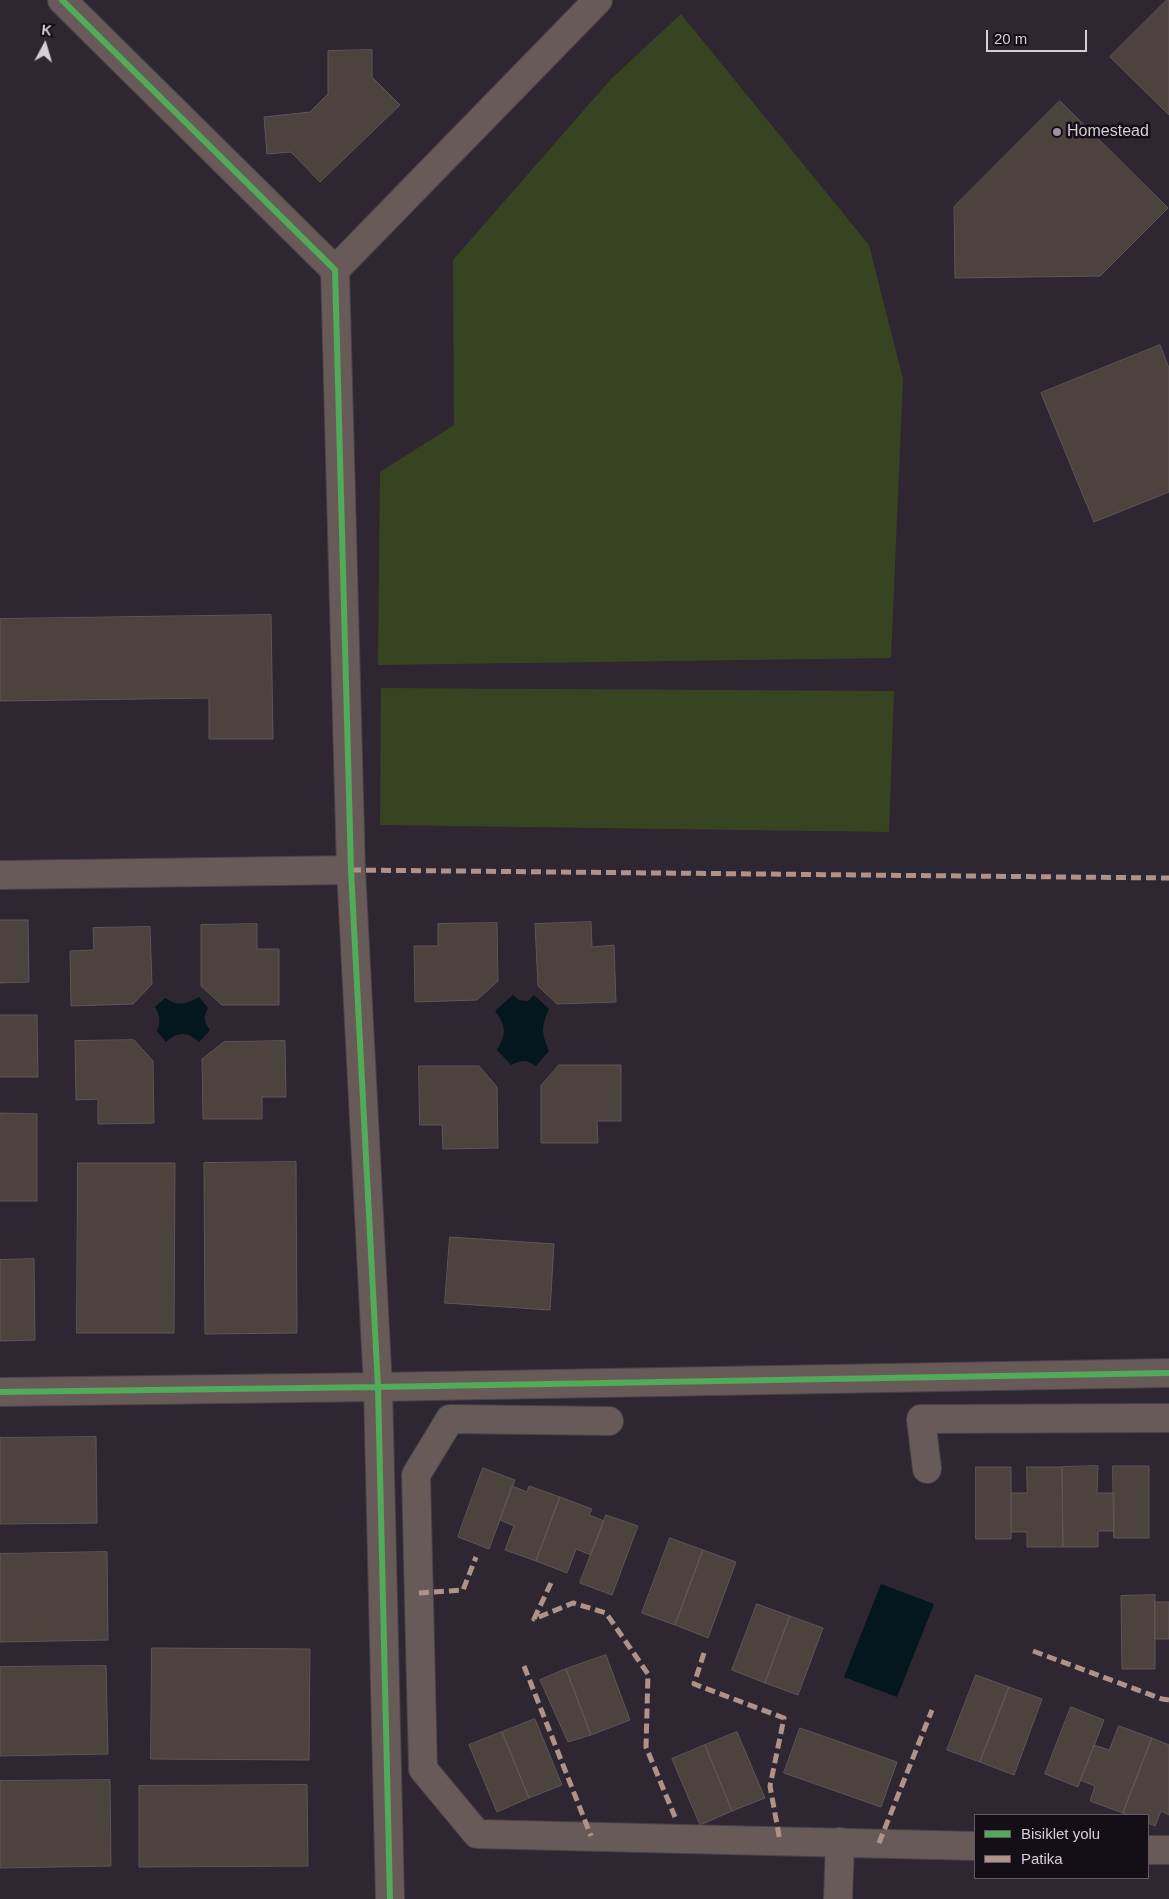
<!DOCTYPE html>
<html>
<head>
<meta charset="utf-8">
<style>
	body { margin:0 }
	#map { position:relative; width:1169px; height:1899px; overflow:hidden; background:#2e2631; font-family:Helvetica,sans-serif }
	canvas { display:block }
	.legend { position:absolute; left:974px; top:1814px; width:175px; height:65px; box-sizing:border-box; background:#140e17; border:1px solid #625b65; margin:0; padding:6px 9px; list-style:none; font-size:15px; color:#d7ceda }
	.legend li { display:flex; align-items:center; gap:10px; height:25px }
	.legend b { width:25px; border:1px solid #625b65 }
	.north { position:absolute; left:20px; top:20px; width:50px; height:50px; -webkit-text-stroke:4px #140e17; paint-order:stroke; rotate:6deg; font-size:14px; font-weight:700; line-height:20px; text-align:center; color:#d7ceda }
	.north::after { content:''; display:block; margin:auto; width:18px; height:22px; background:#d7ceda; clip-path:polygon(50% 0,100% 100%,50% 72%,0 100%) }
	.scale { position:absolute; left:986px; top:30px; width:101px; height:22px; box-sizing:border-box; border:2px solid #d7ceda; border-top:0; padding-left:6px; font-size:15px; line-height:18px; white-space:nowrap; color:#d7ceda; -webkit-text-stroke:4px #140e17; paint-order:stroke }
</style>
</head>
<body>
<div id="map">
<canvas width="1169" height="1899"></canvas>
<ul class="legend">
<li><b style="height:6px;background:#51ab58"></b>Bisiklet yolu</li>
<li><b style="height:6px;background:#af9288"></b>Patika</li>
</ul>
<div class="north">K</div>
<div class="scale">20 m</div>
</div>
<script>
const ctx = document.querySelector('canvas').getContext('2d');
ctx.lineJoin = 'round';
function fillPath(path, color) {
  ctx.fillStyle = color;
  ctx.fill(path, 'evenodd');
}
function trace(path, color, width, dash) {
  ctx.strokeStyle = color;
  ctx.lineWidth = width;
  ctx.lineCap = dash ? 'butt' : 'round';
  ctx.setLineDash(dash || []);
  ctx.stroke(path);
}
function drawText(font, color, halo, rows, align = 'center') {
  ctx.font = font + ' Helvetica,sans-serif';
  ctx.lineWidth = 5;
  ctx.setLineDash([]);
  ctx.textBaseline = 'middle';
  ctx.strokeStyle = halo;
  ctx.fillStyle = color;
  for (const [text, x, y, turn = 0] of rows) {
    ctx.save();
    ctx.translate(x, y);
    ctx.rotate((+turn || 0) * Math.PI / 180);
    ctx.textAlign = isNaN(turn) ? turn : align;
    if (halo) ctx.strokeText(text, 0, 0);
    ctx.fillText(text, 0, 0);
    ctx.restore();
  }
}
fillPath(new Path2D(`
	M681,14L869,245L903,379L891,658L378,665L380,472L454,425L453,260L611,79Z
	M381,688L894,691L889,832L380,825Z`), '#384421');
fillPath(new Path2D(`
	M513,995L519,1000L528,1001L534,995L549,1009C541,1027 541,1032 549,1051L536,1066C526,1059 521,1060 511,1065L497,1050C506,1035 507,1026 495,1011Z
	M199,997L208,1008C203,1016 204,1022 210,1030L199,1042C187,1031 177,1032 166,1042L157,1031C161,1022 160,1015 155,1007L165,998C178,1007 186,1004 199,997Z
	M881,1584L934,1604L897,1697L844,1677Z`), '#04161e');
const building = new Path2D(`
	M1167,0H1169V115L1110,57Z
	M372,50V77L400,105L320,182L291,152L267,154L264,117L310,112L328,94V51Z
	M1060,101L1168,208L1100,276L955,278L954,207Z
	M1160,345L1169,368V492L1094,522L1041,393Z
	M271,615L273,739H209V698L0,701V619Z
	M0,920H28L29,982L0,983Z
	M591,922L592,947L614,945L616,1002L557,1004L538,986L535,924Z
	M497,923L498,981L477,1000L415,1002L414,946H438V924Z
	M257,924V949H279V1005H222L201,986V925Z
	M150,927L152,984L133,1004L71,1006L70,951L94,950L93,928Z
	M0,1015H37L38,1077H0Z
	M134,1040L153,1061L154,1123L98,1124V1099L76,1100L75,1041Z
	M285,1041L286,1097H262V1119H203L202,1059L224,1042Z
	M559,1065H621V1121H597L598,1143H541V1086Z
	M419,1066H479L497,1087L498,1148L443,1149L442,1125H420Z
	M0,1113L37,1114V1201H0Z
	M296,1162L297,1333L205,1334L204,1163Z
	M78,1163H175L174,1333H77Z
	M450,1237L554,1244L550,1310L445,1303Z
	M34,1259L35,1340L0,1341V1260Z
	M96,1437L97,1523L0,1524V1438Z
	M1098,1466L1097,1493H1114V1531H1098V1547H1063L1062,1467Z
	M1113,1466H1149V1538H1114Z
	M976,1467H1011V1539H976Z
	M1027,1467H1062L1063,1547H1027V1532H1011V1493H1027Z
	M483,1468L515,1480L489,1549L458,1537Z
	M512,1486L527,1492L529,1486L560,1497L536,1561L505,1550L514,1526L500,1520Z
	M560,1497L592,1509L589,1515L604,1521L591,1555L576,1549L567,1573L536,1561Z
	M606,1515L638,1526L612,1595L580,1583Z
	M670,1538L703,1550L675,1625L642,1613Z
	M703,1550L736,1562L708,1638L675,1625Z
	M107,1552L108,1640L0,1642V1554Z
	M1155,1595V1669H1122L1121,1596Z
	M1155,1602H1169V1639H1155Z
	M757,1604L790,1616L765,1683L732,1670Z
	M790,1616L823,1628L798,1695L765,1683Z
	M152,1648L310,1649L309,1760L151,1759Z
	M606,1655L630,1720L591,1735L566,1669Z
	M106,1666L108,1754L0,1756V1667Z
	M566,1669L591,1735L568,1742L540,1680Z
	M976,1675L1009,1687L980,1762L947,1750Z
	M1009,1687L1042,1699L1014,1775L980,1762Z
	M1071,1707L1104,1720L1078,1787L1045,1774Z
	M535,1719L562,1785L529,1798L502,1732Z
	M1119,1726L1152,1738L1123,1813L1090,1801L1095,1786L1080,1780L1094,1745L1109,1750Z
	M800,1728L897,1762L881,1807L784,1773Z
	M502,1732L529,1798L497,1812L469,1745Z
	M737,1732L765,1798L732,1811L705,1745Z
	M1152,1738L1169,1745V1815L1161,1811L1155,1826L1148,1823V1815H1128L1123,1813Z
	M705,1745L732,1811L700,1825L672,1759Z
	M110,1780L111,1866L0,1868V1781Z
	M307,1785L308,1866L139,1867V1786Z`);
fillPath(building, '#4c423e');
trace(building, '#5e5758', 1);
const street = new Path2D(`
	M62,0L335,270L351,870L378,1387L390,1899
	M335,270L598,0
	M0,875L351,870
	M0,1392L378,1387L1169,1373
	M609,1421L450,1419L416,1475L423,1769L477,1834L975,1846
	M927,1469L921,1419L1169,1418
	M1148,1850H1169
	M838,1899L840,1842`);
trace(street, '#48424b', 30);
trace(street, '#685a58', 28);
trace(new Path2D(`
	M351,870L1169,878
	M551,1583L534,1619L573,1603L606,1613L648,1674L646,1747L675,1817
	M419,1593L463,1590L476,1557
	M1033,1651L1162,1699L1169,1700
	M704,1653L694,1684L784,1718L770,1786L780,1841
	M524,1666L591,1836
	M879,1843L932,1710`), '#af9288', 5, [10, 5]);
trace(new Path2D(`
	M62,0L335,270L351,870L378,1387L390,1899
	M0,1392L378,1387L1169,1373`), '#51ab58', 6);
for (const [x, y, r, color] of [
	[1057,132,5,"#9c939f"]
]) {
  const dot = new Path2D();
  dot.arc(x, y, r, 0, 2 * Math.PI);
  ctx.fillStyle = color;
  ctx.fill(dot);
  trace(dot, '#140e17', 2);
}
drawText('16px', '#d7ceda', '#140e17', [
	["Homestead",1067,132]
], 'left');
</script>
</body>
</html>
